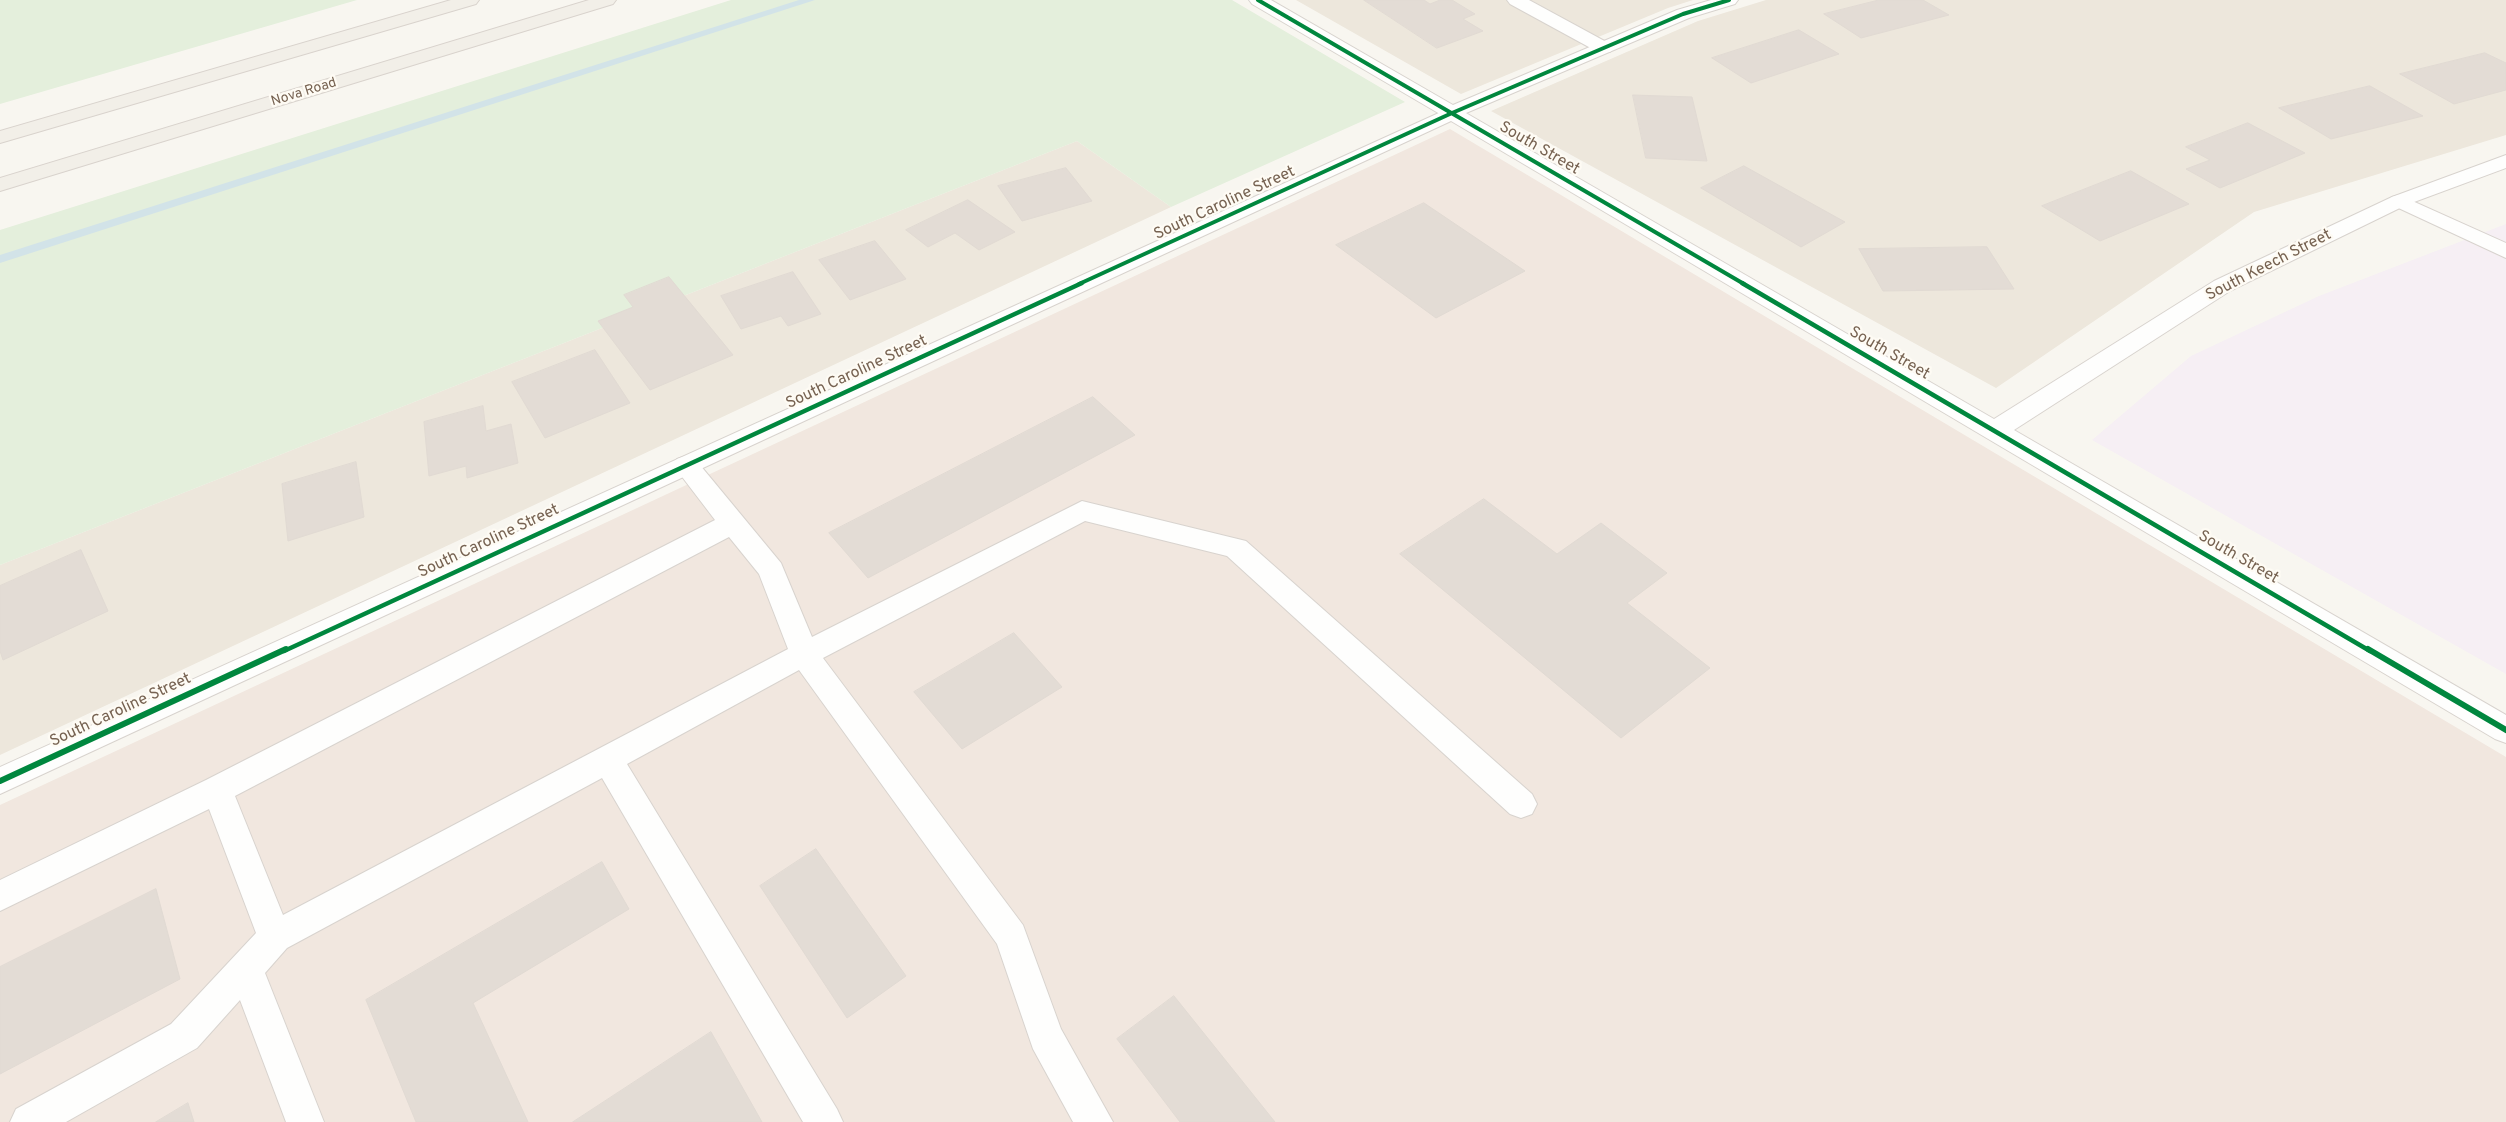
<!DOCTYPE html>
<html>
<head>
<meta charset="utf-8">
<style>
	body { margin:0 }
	canvas { display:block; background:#f8f6f0 }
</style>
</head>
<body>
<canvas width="2506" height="1122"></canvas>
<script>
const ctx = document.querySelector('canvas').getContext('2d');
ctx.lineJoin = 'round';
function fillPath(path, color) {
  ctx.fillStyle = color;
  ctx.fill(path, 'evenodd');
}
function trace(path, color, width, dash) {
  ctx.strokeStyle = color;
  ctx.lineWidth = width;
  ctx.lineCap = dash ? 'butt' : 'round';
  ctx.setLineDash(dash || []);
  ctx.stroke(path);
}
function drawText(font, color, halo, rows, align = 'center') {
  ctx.font = font + ' Overpass,sans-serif';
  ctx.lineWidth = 4.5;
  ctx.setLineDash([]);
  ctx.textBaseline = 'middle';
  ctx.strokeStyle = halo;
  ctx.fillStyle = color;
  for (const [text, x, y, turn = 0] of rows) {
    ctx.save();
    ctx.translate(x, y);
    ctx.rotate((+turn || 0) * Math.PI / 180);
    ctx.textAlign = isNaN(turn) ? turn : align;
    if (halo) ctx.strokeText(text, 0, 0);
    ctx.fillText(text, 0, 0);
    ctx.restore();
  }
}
fillPath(new Path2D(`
	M1296,0H1693L1668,8L1461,94Z
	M1766,0H2506V135L2254,212L1996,388L1491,111L1698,21Z
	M1077,141L1171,207L0,755V565Z`), '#ede7dc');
fillPath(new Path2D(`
	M1450,129L2506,757V1122H0V805Z`), '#f1e7df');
fillPath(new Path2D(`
	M2506,224V674L2092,440L2191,356L2319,296Z`), '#f6eff4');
fillPath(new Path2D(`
	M0,0H357L0,104Z
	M731,0H1232L1405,102L1171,207L1077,141L0,565V230Z`), '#e4efdc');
fillPath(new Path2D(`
	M799,0H815L0,263V255Z`), '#d2e3e8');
const building = new Path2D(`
	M1364,0H1424L1430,4L1440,0H1452L1475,14L1463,19L1483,31L1437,48Z
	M1879,0H1923L1949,15L1861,38L1824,14Z
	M1799,30L1839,54L1751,83L1712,58Z
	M2485,53L2506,63V90L2454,104L2400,74Z
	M2370,86L2423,116L2331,139L2279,108Z
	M1633,95L1692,97L1707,161L1646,158Z
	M2248,123L2305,153L2220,188L2186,169L2210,160L2186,147Z
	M1744,166L1845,222L1801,247L1701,188Z
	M1066,168L1092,201L1022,221L998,186Z
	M2131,171L2189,204L2100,241L2042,206Z
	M968,200L1015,232L979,250L955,233L928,247L906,230Z
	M1424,203L1525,271L1436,318L1336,245Z
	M875,241L906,279L850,300L819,260Z
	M1987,247L2014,289L1883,291L1859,249Z
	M793,272L821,314L788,326L781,316L741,329L721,296Z
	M669,277L733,355L650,390L598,321L633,307L624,295Z
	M595,350L630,403L545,438L512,382Z
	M1093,397L1135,435L868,578L829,533Z
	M483,406L486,431L511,424L518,463L467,478L466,466L429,476L424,422Z
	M356,462L364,517L288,541L282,484Z
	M1484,499L1557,554L1601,523L1667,573L1627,603L1710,668L1621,738L1400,554Z
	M81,550L108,611L3,660L0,651V586Z
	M1014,633L1062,687L962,749L914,692Z
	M816,849L906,976L847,1018L760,886Z
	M602,862L629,909L473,1003L528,1122H416L366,1000Z
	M156,889L180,979L0,1074V967Z
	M1174,996L1275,1122H1180L1117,1039Z
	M711,1032L762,1122H573Z
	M188,1103L194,1122H156Z`);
fillPath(building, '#e3dcd5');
trace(building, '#e1dad3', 1);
const service = new Path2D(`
	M1507,0H1529L1610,44L1613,48L1610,52H1598L1510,4Z
	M2399,195L2506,243V258L2392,205L2388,201L2392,197Z
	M686,456L695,459L781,563L812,637L1082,501L1246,541L1532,794L1537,804L1532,814L1521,818L1510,814L1227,556L1085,521L823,658L1023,925L1061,1029L1113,1122H1073L1033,1049L997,944L799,670L627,764L837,1109L843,1122H803L602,778L287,948L265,973L324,1122H286L240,1000L197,1048L66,1122H10L16,1109L171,1024L256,933L209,809L0,911V880L206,780L715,520L673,465L677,459ZM729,537L759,574L788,649L283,915L235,796Z`);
const minor = new Path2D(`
	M1249,0H1271L1453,105L1677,10L1711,0H1738L1735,4L1689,18L1452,119L1445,117L1252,4Z`);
const tertiary = new Path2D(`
	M1452,107L1459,109L1994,419L2214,281L2392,197L2506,155V168L2406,205L2230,291L2014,430L2506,715V743L2495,739L1451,121L0,794V767Z`);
const primary = new Path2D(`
	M451,0H479L476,4L0,143V131Z
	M589,0H616L613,4L0,191V178Z`);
trace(service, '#d8d3ce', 2);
trace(minor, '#d8d3ce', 2);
trace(tertiary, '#d8d3ce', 2);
trace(primary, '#d9d3cd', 2);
fillPath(service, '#fefefd');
fillPath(minor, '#fefefd');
fillPath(tertiary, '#fefefd');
fillPath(primary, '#f2efe8');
trace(new Path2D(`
	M1258,0L1744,284
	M1079,284L1452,113L1683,14L1729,0`), '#00873e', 4);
trace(new Path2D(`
	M1742,283L2370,651
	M284,651L1082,283`), '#00873e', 4.5);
trace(new Path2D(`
	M2368,649L2506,730
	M0,781L286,649`), '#00873e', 6);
drawText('14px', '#766251', '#fefbf4', [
	["Nova Road",304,93,-17]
]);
drawText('16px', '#766251', '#fefbf4', [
	["South Street",1539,149,30],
	["South Caroline Street",1225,204,-25],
	["South Keech Street",2269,266,-27],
	["South Street",1889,354,30],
	["South Caroline Street",857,373,-25],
	["South Caroline Street",489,542,-25],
	["South Street",2238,558,30],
	["South Caroline Street",121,711,-25]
]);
</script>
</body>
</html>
